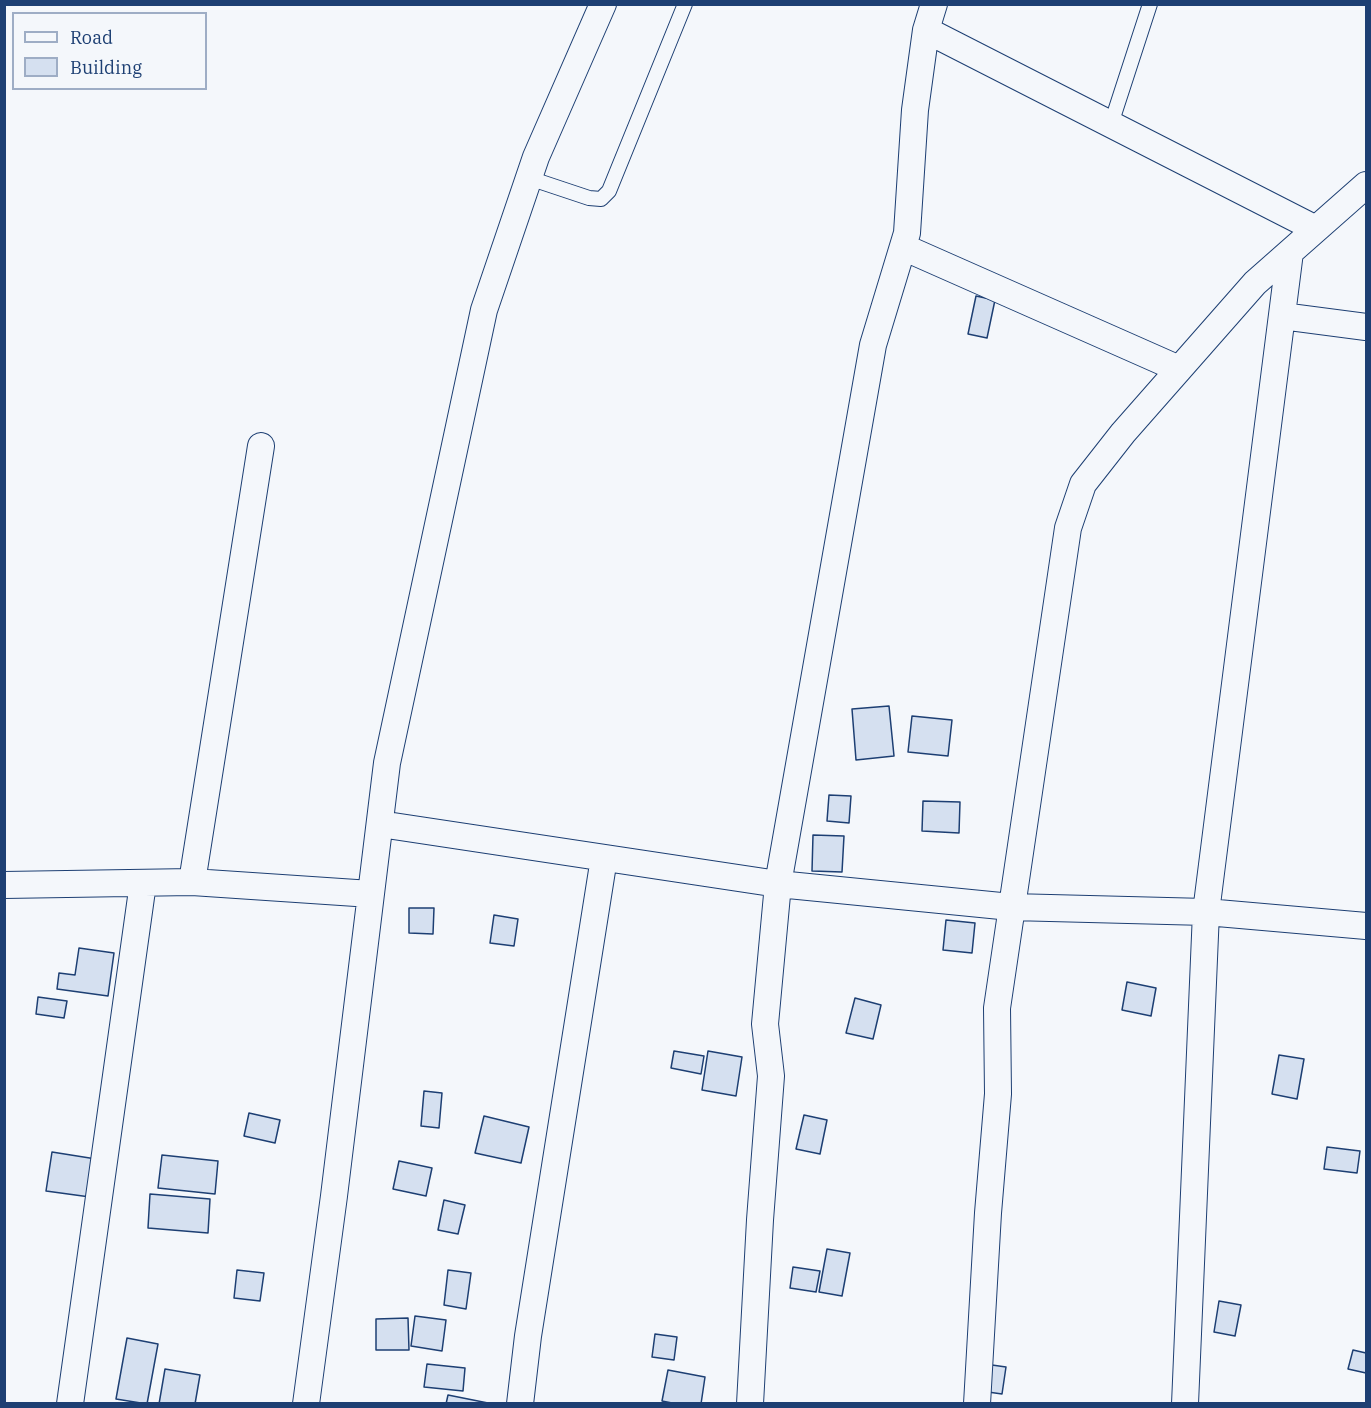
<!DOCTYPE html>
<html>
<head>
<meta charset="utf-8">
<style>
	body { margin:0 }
	#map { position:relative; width:1371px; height:1408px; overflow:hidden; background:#f4f7fb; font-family:"IBM Plex Serif",serif }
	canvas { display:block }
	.frame { position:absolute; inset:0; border:6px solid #1d3f73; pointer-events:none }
	.legend { position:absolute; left:12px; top:12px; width:195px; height:78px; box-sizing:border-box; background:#f4f7fb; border:2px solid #9eadc5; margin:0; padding:8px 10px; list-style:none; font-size:18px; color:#1d3f73 }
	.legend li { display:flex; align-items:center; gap:12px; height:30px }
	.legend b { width:30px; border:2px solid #9eadc5 }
</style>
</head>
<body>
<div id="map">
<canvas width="1371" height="1408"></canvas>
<div class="frame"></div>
<ul class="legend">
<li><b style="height:8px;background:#f4f7fb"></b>Road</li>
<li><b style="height:16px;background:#d5e0f0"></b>Building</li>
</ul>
</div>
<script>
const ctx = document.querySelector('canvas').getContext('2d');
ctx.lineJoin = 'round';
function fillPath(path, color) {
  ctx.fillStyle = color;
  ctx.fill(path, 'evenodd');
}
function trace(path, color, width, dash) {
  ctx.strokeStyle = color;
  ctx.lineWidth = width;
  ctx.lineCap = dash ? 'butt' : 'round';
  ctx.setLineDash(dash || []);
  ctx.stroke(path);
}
const building = new Path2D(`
	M976,296L995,300L987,338L968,334Z
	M889,706L894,756L856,760L852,709Z
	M912,716L952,720L948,756L908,752Z
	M829,795L851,796L849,823L827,821Z
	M923,801L960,802L959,833L922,831Z
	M813,835L844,836L842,872L812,871Z
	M409,908H434L433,934L409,933Z
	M494,915L518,919L514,946L490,943Z
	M946,920L975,923L972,953L943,950Z
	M79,948L114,953L108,996L57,989L59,973L75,975Z
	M1127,982L1156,988L1151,1016L1122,1010Z
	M38,997L67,1001L64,1018L36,1014Z
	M855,998L881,1005L873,1039L846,1033Z
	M674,1051L704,1056L701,1074L671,1068Z
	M708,1051L742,1057L736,1096L702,1090Z
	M1279,1055L1304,1059L1297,1099L1272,1094Z
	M424,1091L442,1093L439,1128L421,1126Z
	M249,1113L280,1120L275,1143L244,1136Z
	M804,1115L827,1120L820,1154L796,1149Z
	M484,1116L529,1127L521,1163L475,1153Z
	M1327,1147L1360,1151L1357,1173L1324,1169Z
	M52,1152L96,1159L90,1197L46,1191Z
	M162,1155L218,1161L215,1194L158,1188Z
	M399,1161L432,1168L426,1196L393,1189Z
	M150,1194L210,1199L208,1233L148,1228Z
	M444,1200L465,1205L458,1234L438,1230Z
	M827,1249L850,1253L842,1296L819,1292Z
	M793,1267L820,1271L816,1292L790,1288Z
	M237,1270L264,1273L260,1301L234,1298Z
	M448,1270L471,1273L466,1309L444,1305Z
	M1219,1301L1241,1305L1235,1336L1214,1332Z
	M415,1316L446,1320L442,1351L411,1346Z
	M408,1318L409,1350H376V1319Z
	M655,1334L677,1337L674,1360L652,1357Z
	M127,1338L158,1344L147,1404L116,1399Z
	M1353,1350L1366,1353V1373L1348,1369Z
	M427,1364L465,1368L463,1391L424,1387Z
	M985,1364L1006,1367L1002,1394L981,1391Z
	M165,1369L200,1375L195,1404H159Z
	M668,1370L705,1377L701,1404H677L662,1401Z
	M448,1395L488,1403L446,1404Z`);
fillPath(building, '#d5e0f0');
trace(building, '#1d3f73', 1.5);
const lane = new Path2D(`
	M1111,124L1150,4
	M529,178L589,198L601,199L609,191L685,4`);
const street = new Path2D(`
	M926,30L1316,229
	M903,247L1179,369
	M1282,316L1366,327
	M380,824L778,884L1011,907L1206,912L1366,926
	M192,882L261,446
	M4,885L192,882L371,894
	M70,1404L143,883
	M306,1404L334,1196L387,763L484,310L536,157L603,4
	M520,1404L528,1336L604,858
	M750,1404L760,1220L771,1076L765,1024L778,884L873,345L907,233L915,110L926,30L934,4
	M977,1404L988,1213L998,1094L997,1008L1068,528L1083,484L1123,433L1255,283L1366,185
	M1185,1404L1206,912L1290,252`);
trace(lane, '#1d3f73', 16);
trace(street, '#1d3f73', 28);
trace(lane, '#f4f7fb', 14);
trace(street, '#f4f7fb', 26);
</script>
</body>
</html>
